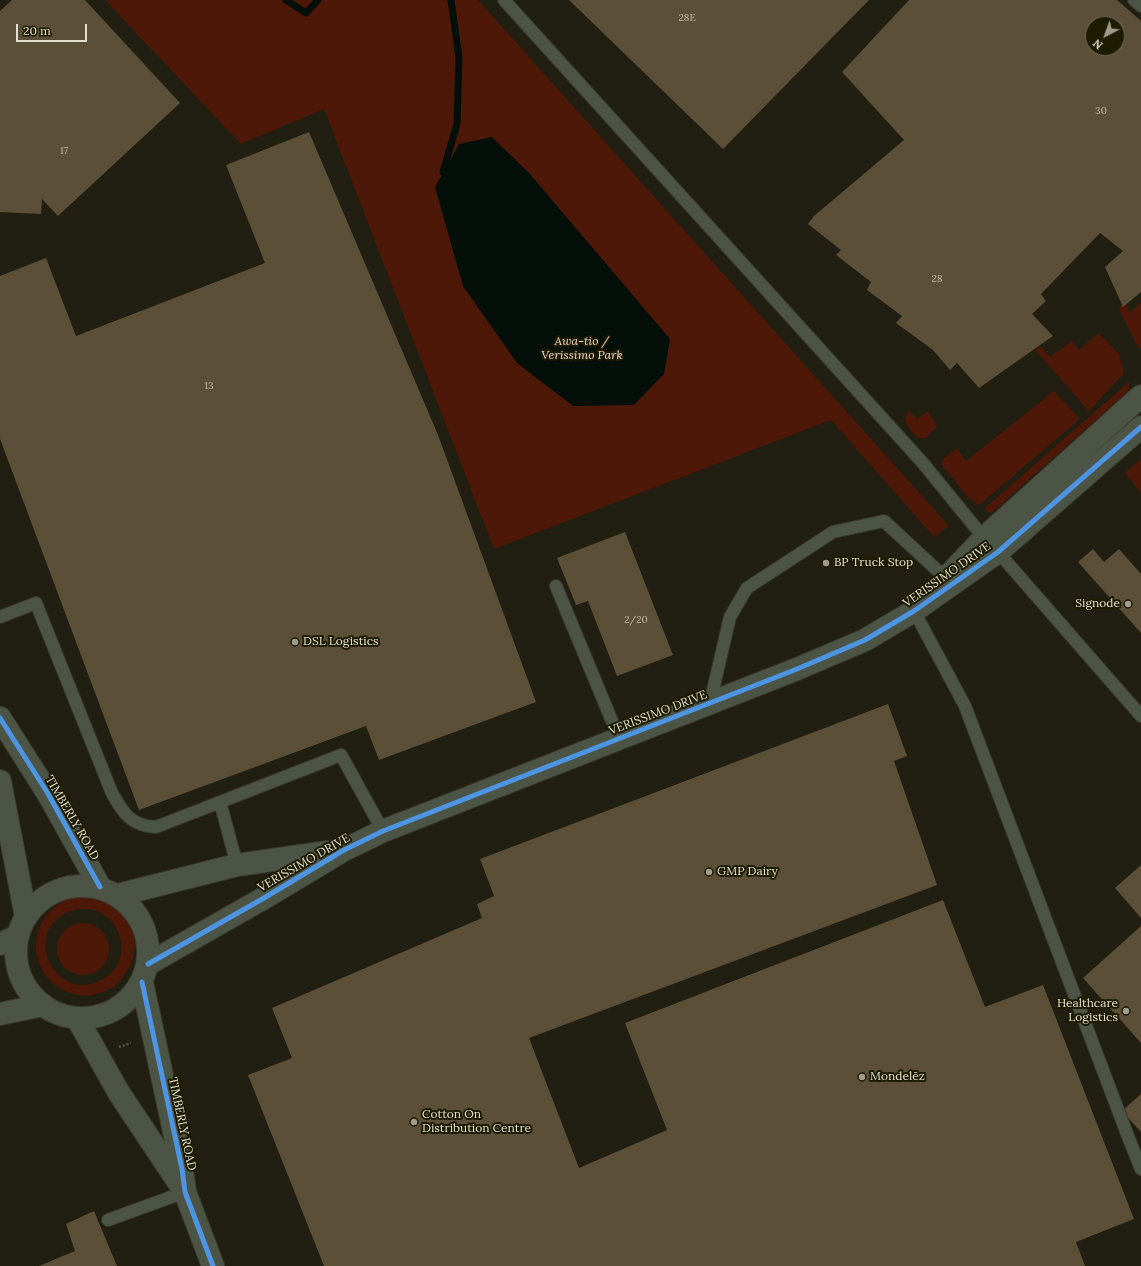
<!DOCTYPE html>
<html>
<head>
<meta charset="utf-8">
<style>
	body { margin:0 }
	#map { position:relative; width:1141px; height:1266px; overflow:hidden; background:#211f11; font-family:Lora,serif }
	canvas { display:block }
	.north { position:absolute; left:1085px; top:16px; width:40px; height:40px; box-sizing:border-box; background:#1e1b03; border:1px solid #6c6955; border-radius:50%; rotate:221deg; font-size:11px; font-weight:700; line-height:16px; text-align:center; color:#e0dfd0 }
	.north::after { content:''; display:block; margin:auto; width:14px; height:18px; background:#9d9c8d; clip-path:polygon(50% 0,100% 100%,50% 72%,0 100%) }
	.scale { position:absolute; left:16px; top:24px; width:71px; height:18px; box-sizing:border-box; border:2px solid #e0dfd0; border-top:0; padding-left:5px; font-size:12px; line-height:14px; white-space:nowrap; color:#e0dfd0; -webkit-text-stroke:3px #1e1b03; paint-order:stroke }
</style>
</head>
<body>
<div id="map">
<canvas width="1141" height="1266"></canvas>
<div class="north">N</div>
<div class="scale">20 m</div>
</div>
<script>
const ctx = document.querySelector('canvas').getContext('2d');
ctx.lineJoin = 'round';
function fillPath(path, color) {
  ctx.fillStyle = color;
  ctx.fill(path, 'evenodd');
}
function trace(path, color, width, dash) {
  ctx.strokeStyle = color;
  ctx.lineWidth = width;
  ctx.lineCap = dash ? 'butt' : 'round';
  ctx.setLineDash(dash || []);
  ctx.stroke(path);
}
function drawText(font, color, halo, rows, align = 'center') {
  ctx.font = font + ' Lora,serif';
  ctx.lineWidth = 4;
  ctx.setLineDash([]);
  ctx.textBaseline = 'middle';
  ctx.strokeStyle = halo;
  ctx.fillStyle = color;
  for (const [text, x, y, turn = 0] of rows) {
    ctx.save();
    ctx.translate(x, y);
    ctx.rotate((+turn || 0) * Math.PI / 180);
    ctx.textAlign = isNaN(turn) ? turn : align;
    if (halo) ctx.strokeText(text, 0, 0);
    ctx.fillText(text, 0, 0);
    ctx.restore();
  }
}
fillPath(new Path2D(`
	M105,0H478L949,526L934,537L831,420L494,549L324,109L241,144Z
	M1125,300L1130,313L1141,302V348L1138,347L1119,309Z
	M1099,333L1119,354L1124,373L1089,411L1036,351L1040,346L1050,357L1072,341L1079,350Z
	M1130,381L1129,389L1125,394L990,514L985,508Z
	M1054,391L1080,419L979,505L968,497L941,464L944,458L957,448L966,461Z
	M908,410L917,419L928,411L937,426L926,438H918C910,429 902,423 908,410Z
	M1141,459V493L1125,473Z
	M92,896C102,900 113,903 121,911C141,933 138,962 119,982C112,990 102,993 92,995C82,997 72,994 63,990C31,973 26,930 55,907C61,902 69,898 77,897C81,896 87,896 92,896ZM77,909C81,909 86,909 89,909C110,912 125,934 121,954C119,966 111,975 101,980C58,1004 21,936 66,913C69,911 73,911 77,909Z
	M57 949a26 26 0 1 1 52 0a26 26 0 1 1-52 0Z`), '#4e1808');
fillPath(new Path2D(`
	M492,137L529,173L670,339L664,374L634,405L573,406L517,363L463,286L435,187L459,144Z`), '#040f09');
trace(new Path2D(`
	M286,0L306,13L318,0
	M443,172L457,124L459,58L451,0`), '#040f09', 7);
fillPath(new Path2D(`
	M12,0H85L180,103L58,216L42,199L41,214L0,212V11Z
	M569,0H869L723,149Z
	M909,0H1117L1141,21V292L1123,307L1105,267L1123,251L1100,233L1041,294L1046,301L1032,314L1053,336L979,388L957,363L950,370L933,350L896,323L902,316L867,290L871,282L836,255L841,250L808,224L814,216L904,140L842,72ZM1093,24H1117V48H1093Z
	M309,132L438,435L536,702L379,760L366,726L139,810L0,439V276L46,258L76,336L265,263L226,165Z
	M625,532L673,655L617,676L588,601L576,605L557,558Z
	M1093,549L1104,562L1119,549L1141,574V633L1078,562Z
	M888,704L907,756L894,761L937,885L529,1038L579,1168L667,1130L625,1023L943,900L985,1007L1043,985L1134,1219L1076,1242L1085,1266H324L248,1075L292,1058L272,1008L482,918L477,904L494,896L480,859Z
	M1141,865V918L1115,888Z
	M1141,926V1043L1083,978Z
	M1141,1094V1132L1122,1111Z
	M94,1211L117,1266H39L75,1251L66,1224Z`), '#5c4f38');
const service = new Path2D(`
	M504,0L922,462L984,538L998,552L1141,716
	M1134,0L1141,6
	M556,586L619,738
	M914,611L965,706L1129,1139L1141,1169
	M0,617L36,603L112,793C123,813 131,826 156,827L341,755L383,831
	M710,703L730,617L747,588L833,532L884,521L950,582
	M220,802L237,865
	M108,1220L185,1192`);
const minor = new Path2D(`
	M0,718L47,792L100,887
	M0,781L26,917
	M0,944L18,936
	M0,1014L43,1005`);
const tertiary = new Path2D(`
	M948,576L984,538L1141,396
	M16 952a66 66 0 1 1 132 0a66 66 0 1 1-132 0Z
	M118,895L237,865L335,851
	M148,964L264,898L344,850L383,831L797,669L865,640L914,611L998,552L1141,427
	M142,982L182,1169L185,1192L213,1266
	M77,1018L119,1093L181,1186`);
trace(service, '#3a392d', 14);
trace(minor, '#3a392d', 24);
trace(tertiary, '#3a392d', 24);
trace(new Path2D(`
	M119,1047L131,1043`), '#53584c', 2.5, [2, 2]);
trace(service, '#4c5545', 12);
trace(minor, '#4c5545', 22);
trace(tertiary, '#4c5545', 22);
trace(new Path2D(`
	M0,718L47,792L100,887
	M148,964L264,898L344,850L383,831L797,669L865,640L914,611L998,552L1141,427
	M142,982L182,1169L185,1192L213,1266`), '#4d94e3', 5);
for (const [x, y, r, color] of [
	[826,563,4,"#9d9c8d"],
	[1128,604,4,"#9d9c8d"],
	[295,642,4,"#9d9c8d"],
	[709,872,4,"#9d9c8d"],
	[1126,1011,4,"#9d9c8d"],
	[862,1077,4,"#9d9c8d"],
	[414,1122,4,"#9d9c8d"]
]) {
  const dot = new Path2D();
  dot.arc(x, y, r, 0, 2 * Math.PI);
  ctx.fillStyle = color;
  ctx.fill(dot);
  trace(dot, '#1e1b03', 1.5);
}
drawText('10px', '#bfbbaa', null, [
	["28E",687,18],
	["30",1101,111],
	["17",64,151],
	["28",937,279],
	["13",209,386],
	["2/20",636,620]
]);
drawText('italic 12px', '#edd4cd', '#1e1b03', [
	["Awa-tio /",582,342],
	["Verissimo Park",582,356]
]);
drawText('12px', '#e0dfd0', '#1e1b03', [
	["BP Truck Stop",834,563],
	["Signode",1120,604,"right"],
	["DSL Logistics",303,642],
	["GMP Dairy",717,872],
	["Healthcare",1118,1004,"right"],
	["Logistics",1118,1018,"right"],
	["Mondelēz",870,1077],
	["Cotton On",422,1115],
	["Distribution Centre",422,1129]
], 'left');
drawText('12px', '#e0dfd0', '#1e1b03', [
	["VERISSIMO DRIVE",947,575,-35],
	["VERISSIMO DRIVE",658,713,-21],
	["TIMBERLY ROAD",72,818,60],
	["VERISSIMO DRIVE",304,863,-30],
	["TIMBERLY ROAD",182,1124,78]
]);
</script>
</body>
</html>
